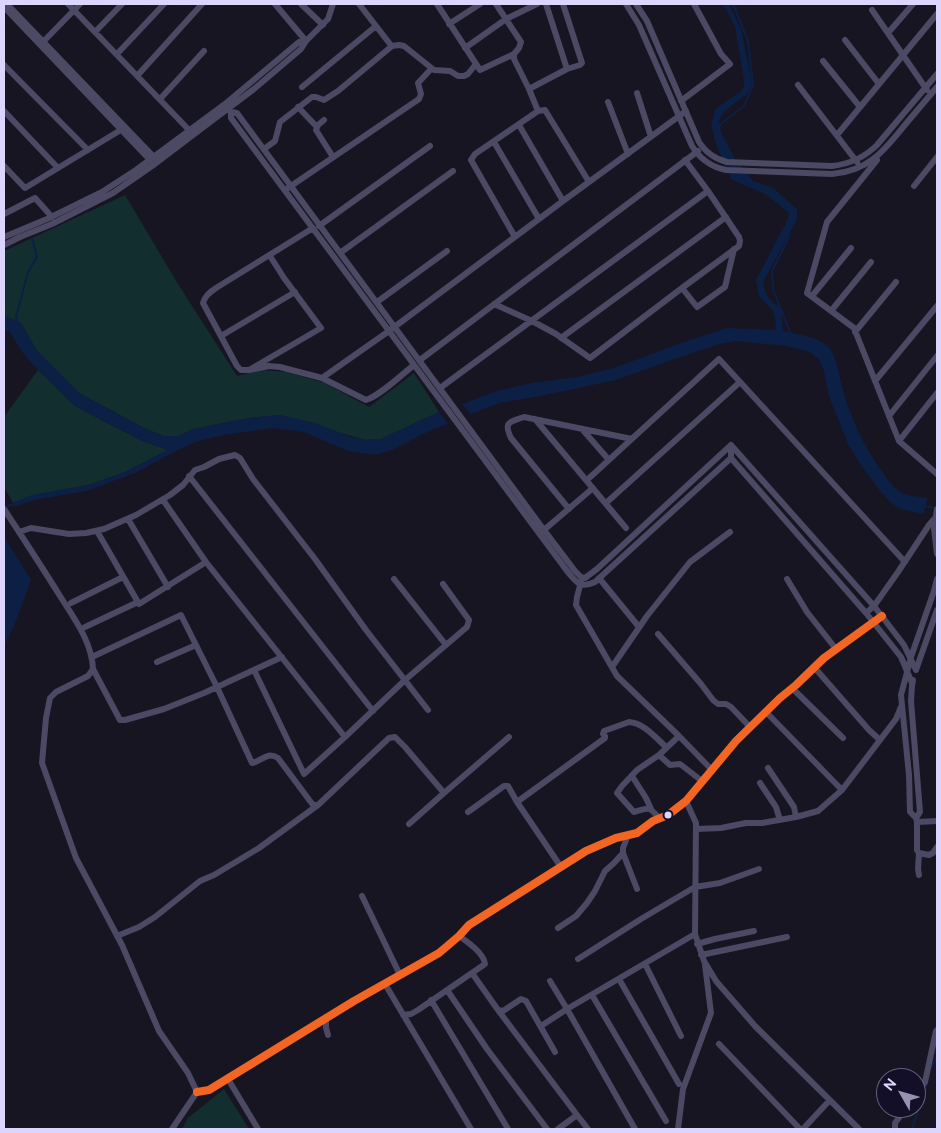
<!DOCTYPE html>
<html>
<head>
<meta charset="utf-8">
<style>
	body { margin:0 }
	#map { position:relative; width:941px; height:1133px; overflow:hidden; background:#181522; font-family:Raleway,sans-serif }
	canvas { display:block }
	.frame { position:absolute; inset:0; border:5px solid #dcd6ff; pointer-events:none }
	.north { position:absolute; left:876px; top:1068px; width:50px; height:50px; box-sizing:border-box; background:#140f28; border:1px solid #645f7e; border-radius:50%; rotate:308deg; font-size:14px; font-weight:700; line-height:20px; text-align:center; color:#dcd6ff }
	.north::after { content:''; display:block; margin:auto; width:18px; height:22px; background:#9792b2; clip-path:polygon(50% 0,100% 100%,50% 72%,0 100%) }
</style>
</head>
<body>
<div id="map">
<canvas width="941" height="1133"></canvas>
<div class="frame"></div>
<div class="north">N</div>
</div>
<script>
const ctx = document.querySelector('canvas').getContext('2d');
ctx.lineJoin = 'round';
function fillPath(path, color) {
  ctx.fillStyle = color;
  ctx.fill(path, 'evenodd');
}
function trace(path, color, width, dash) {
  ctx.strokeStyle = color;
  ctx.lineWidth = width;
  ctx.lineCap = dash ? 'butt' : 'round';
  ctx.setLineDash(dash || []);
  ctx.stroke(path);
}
fillPath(new Path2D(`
	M125,195L178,284L237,376L261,370L286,372L325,383L369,407L414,373L439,412L381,439L365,440L280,415L249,418L193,429L179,436H163L144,428L79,393L37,351L21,323L4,316V251Z
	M38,370L75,406L142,441L168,450L125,472L89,485L33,495L13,503L4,487V417Z
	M224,1089L249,1129H182L188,1118Z`), '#132e2f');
fillPath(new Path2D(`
	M723,4H729L741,29L752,84L747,94L726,110L719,120L721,133L735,159L753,181L773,188L797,209V215L796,221L763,282C765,297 770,299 781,309L783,331C796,334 820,337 829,348C837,358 839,375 842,387C850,417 863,445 881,470C887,478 893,488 902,493C909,496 919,497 928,498L923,514L901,509L890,502L881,492L858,461L848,444L829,396L824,371L819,359L810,352L787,346L736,341L719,344L666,362L616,380L540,396L499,403L470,414L462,404L497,391L532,383L577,377L614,368L687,341L727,328L776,330L775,317L773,311L760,297L758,292L756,280L788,219L789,213L767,195L731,179L716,144L711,125L715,110L721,105L740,92L744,87V81L735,26Z
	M4,316L21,323L37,351L79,393L144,428L163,436H179L193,429L249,418L280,415L316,423L350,437L365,440L381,439L439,412L448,424L429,431L392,450L374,455L348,451L304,432L272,428L223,435L198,441L172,453L135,473L86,491L34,500L15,507L13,503L33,495L89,485L125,472L168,450L142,441L75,406L38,370L22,352L9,331H4Z
	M4,537L31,580L16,621L4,646Z`), '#0c2046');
trace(new Path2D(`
	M719,127L722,123L744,106L753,85L748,41L733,4
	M789,232L788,239L772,271L773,289L791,335
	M18,324L16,317L28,272L37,257L32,238
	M7,506L14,504
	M924,506L934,508
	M931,1068L937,1057
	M912,1129L927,1084`), '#0c2046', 2);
trace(new Path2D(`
	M7,4L154,157
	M68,4L189,130
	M275,4L306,41
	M301,4L323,25
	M359,4L390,44L392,46L399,45L404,46L434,70L450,71L458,76H464L468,74L476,64
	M437,4L480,70L514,54
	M496,4L521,42L519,48L514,54V59L529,89L538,111L545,110L589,182
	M563,4L582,63L580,65L567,69
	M626,4L639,25L692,146C700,159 711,167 726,170L832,174C868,171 883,152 904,126C915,113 926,100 937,87
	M636,4L647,21L699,142C706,153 715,159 727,162L832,166C850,164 864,158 877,145L937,74
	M4,7L150,160
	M872,10L927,90
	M449,24L480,4
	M95,32L122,4
	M888,33L913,4
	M845,40L879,84
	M41,44L80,4
	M465,48L506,19L537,4
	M117,54L164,4
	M823,61L860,107
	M4,65L88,150
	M137,76L202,4
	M798,85L857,162
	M302,87L376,26
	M529,89L567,69L546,4
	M637,93L651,137
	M160,99L204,51
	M681,101L730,64L721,54L694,4
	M608,102L628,154
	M225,104L231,112L237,113L544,530L575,571L581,577L585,578L597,569L731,445
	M298,107L317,127
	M4,111L58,168
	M231,112V118L567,571C576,582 580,589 595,582L731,458V445
	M324,120L318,125L316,130L333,157
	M519,125L563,201
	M837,135L937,14
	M494,142L539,219
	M264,149L275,141L280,122L312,97H316L324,100L338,91L392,46
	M877,160L827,222L807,293L854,328L899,441L937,474
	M4,166L25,188L124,128
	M914,186L937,157
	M288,188L419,99L421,94L418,83L431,69
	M4,214L35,198L52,217
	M319,226L430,146
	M4,237L47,219L102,192L136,170L225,104L299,42L306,41
	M515,237L471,160L475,154L538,111
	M4,245L20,237L52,224L113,193L152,166L214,119L254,89L301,49L306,41L328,19L333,4
	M340,253L453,171
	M270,256L284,278L321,328L249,370H241L237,366L203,303C205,296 209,293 216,288L313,228
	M682,288L697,307L725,287L734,249
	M812,296L851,248
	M377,302L447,251
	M494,304L532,321L556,334L590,358L682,288L739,246L740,241L739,237L708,191
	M831,311L871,262
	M855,332L896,282
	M221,336L295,292
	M561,338L726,217
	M420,360L698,151
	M249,370L269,366L280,367L322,378L389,331L563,201L686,111
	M322,378L366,400C381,395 401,375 414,365
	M875,381L937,306
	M440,388L708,191L685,160
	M889,416L937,356
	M535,419L626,528
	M582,429L609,460
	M899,441L937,393
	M731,445L874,606L904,645L916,670
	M731,458L866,613L901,657L912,683
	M189,476L373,711
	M587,480L719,359L905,562
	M163,500L206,562L345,737
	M606,503L740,382
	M4,509C23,538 42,567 60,596C74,618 92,642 93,669L88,676L56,692L50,698L46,718L42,763L76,858L122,945L159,1031L188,1073L197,1092L172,1129
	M569,509L511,438C503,421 510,422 524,417L632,439
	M937,509L934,529L937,554
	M128,519L168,587
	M544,530L593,488
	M97,531L139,604L206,562
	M19,532L31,528L69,534L86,533L104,529L136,515L170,495L183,485L195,470L204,467L219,459L235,455L240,458L253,479L315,559L366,630L428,710
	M599,578L639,627
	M394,579L446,645
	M787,579L807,612L836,649
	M937,579L934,591L911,657L901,695L909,775L910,812L916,818L917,822V850L919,853L929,855L933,853L937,847
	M581,582L577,597L576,605L617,676L679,736L712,770
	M71,603L123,577
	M866,613L874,606L898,572L929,525L935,518H937
	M85,627L138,602
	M658,634L701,684L713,700L718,704H726L731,707L750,727
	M92,657L181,615L217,687L252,763C262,761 267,751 278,758L313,805H318L389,738L395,737L405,747L444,793L409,824
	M157,662L196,645
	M612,667L647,616L690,562L730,532
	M814,667L869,730L880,740
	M93,669L120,720H125L164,709L204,693L282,657
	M254,670L304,774L345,737L405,680L467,627L469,620L443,584
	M916,670L937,610
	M913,680L912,686L911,701L920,812L916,818
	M792,688L843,738
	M766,712L842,790
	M659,755L670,765L680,764L702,781
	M768,768L794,807L796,817
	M632,776L646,798L651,809
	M760,783L776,807L780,820
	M444,793L509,737
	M686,801L696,823L695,934L704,961L716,981L755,1026L859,1129
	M517,802L605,738V736L603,734L604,731L629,722C644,723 656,738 666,747
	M468,812L504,786H508L517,802L561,867
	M659,818C648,805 649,808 634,812L617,793L622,786L637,770L659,755L679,736
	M917,822L937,821
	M696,829L721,828L746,823H762L796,817L818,811L842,790L896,719L901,707
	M623,853L637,889
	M919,853L918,869L919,875
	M362,896L400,975
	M558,928L576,916L587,903L595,891L605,871L614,863L623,853V848L628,835
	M117,936L139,927L155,917L200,881L214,875L259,848L318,805
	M697,944L715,939L754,931
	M701,955L787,937
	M578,959L641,919L695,887L720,883L759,869
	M645,964L681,1036
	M472,973L498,1010L503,1011L521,999L526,1001L555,1052
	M619,979L679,1084
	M550,981L567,1009L635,1129
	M385,984L471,1129
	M447,990L487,1049L547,1129
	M592,995L666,1121
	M431,1000L508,1129
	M498,1010L577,1115L558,1129
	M403,1015L411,1014L418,1010L485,964C484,953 468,942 459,936
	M326,1017V1028L328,1035
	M541,1026L567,1009L695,934
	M719,1044L800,1129
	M228,1079L258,1129
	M197,1092L209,1090L354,1001L439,953L459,936L469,925L586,851L616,838L637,833L653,821L668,815L686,801L736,741L780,698L796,685L824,658L882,616
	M916,1094L925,1082L936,1031L937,1030
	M577,1115L588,1129
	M678,1129L683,1089L711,1013L705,965
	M803,1129L829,1101
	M895,1129V1123L906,1108`), '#4b4963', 6);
trace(new Path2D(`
	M197,1092L209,1090L354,1001L439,953L459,936L469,925L586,851L616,838L637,833L653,821L668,815L686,801L736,741L780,698L796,685L824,658L882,616`), '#f26522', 8);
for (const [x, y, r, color] of [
	[668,815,4.5,"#dcd6ff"]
]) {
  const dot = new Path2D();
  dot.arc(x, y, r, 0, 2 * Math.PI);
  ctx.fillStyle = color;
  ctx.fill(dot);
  trace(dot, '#140f28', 2);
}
</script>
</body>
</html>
